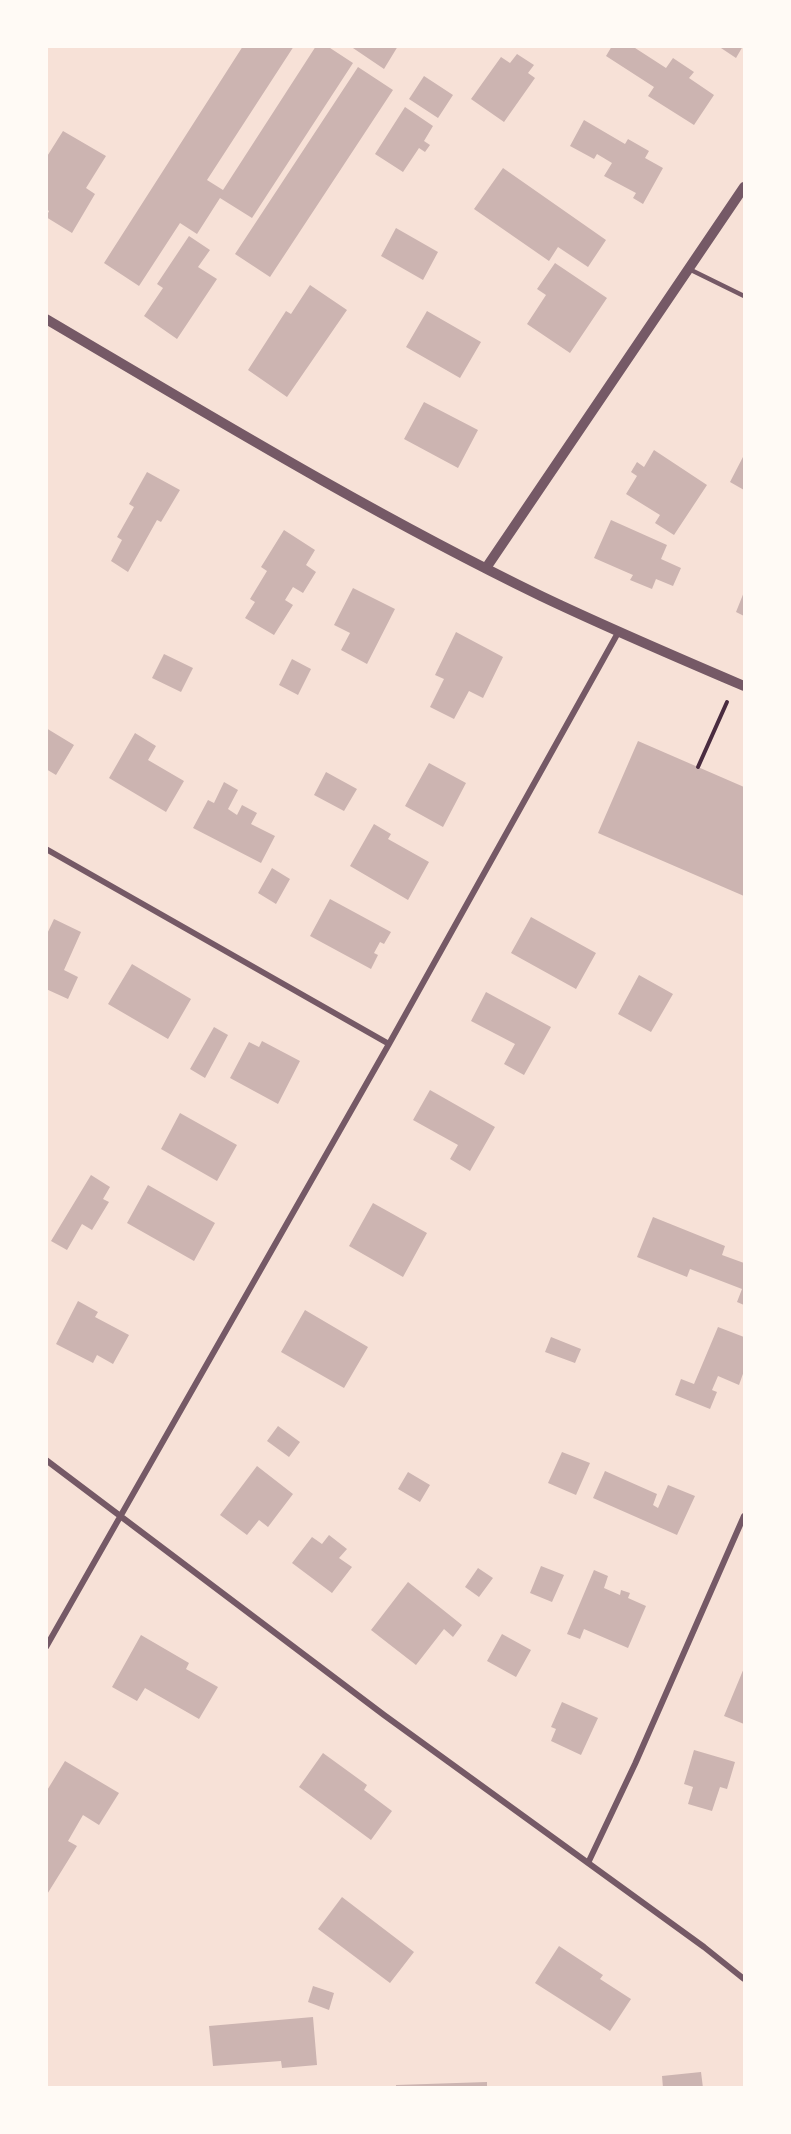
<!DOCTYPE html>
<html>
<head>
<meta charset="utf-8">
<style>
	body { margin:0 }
	#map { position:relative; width:791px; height:2134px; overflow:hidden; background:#f7e1d7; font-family:"Roboto Condensed",sans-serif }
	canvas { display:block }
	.frame { position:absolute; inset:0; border:48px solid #fffaf5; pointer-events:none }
</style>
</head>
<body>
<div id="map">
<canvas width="791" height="2134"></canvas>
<div class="frame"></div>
</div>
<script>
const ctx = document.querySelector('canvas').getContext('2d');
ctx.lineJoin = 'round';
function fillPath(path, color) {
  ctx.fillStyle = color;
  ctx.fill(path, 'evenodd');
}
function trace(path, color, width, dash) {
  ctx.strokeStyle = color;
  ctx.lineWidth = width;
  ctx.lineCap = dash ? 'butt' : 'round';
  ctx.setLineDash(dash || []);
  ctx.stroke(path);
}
fillPath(new Path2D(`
	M243,46H294L207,180L223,190L316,46H327L353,63L252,218L220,198L197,234L180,223L139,286L104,263Z
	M350,46H398L384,69Z
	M612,46H632L666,68L673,58L694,72L689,78L714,95L694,125L648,96L654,87L606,56Z
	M718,46H743L736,58Z
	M517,54L534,65L528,73L535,78L504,122L471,99L501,57L510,63Z
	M358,67L393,90L270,277L235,254Z
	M424,76L453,95L438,118L409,99Z
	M405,107L433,126L424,141L430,145L425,152L419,148L403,172L375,154Z
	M584,120L625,144L628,139L649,151L645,158L663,168L643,204L633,198L636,193L604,176L612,163L597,154L594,159L570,146Z
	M63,131L106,156L86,188L95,194L72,233L46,217L49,211L46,209V158Z
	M503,168L606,240L588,267L558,247L549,261L474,209Z
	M396,228L438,252L423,280L381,256Z
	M189,236L210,250L198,267L217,279L177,339L144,316L163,288L157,284Z
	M555,263L607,298L570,353L527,324L546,295L537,289Z
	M310,285L347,310L287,397L248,370L286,311L291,314Z
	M427,311L481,342L460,378L406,347Z
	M424,402L478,430L458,468L404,439Z
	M654,450L707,485L674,535L655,523L660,515L626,494L637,476L631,472L637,462L644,467Z
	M744,455V490L730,482Z
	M147,472L180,490L161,522L157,520L128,572L111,561L122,540L117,537L134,507L129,504Z
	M611,520L667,545L661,559L681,568L673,586L656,579L652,589L630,580L633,575L594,558Z
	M284,530L315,550L306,565L316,572L303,593L293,587L285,600L293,605L274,635L245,618L255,602L250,599L267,571L261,567Z
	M353,588L395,609L367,664L341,650L350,633L334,625Z
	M744,592V616L736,612Z
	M456,632L503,657L483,698L469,691L454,719L430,707L444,679L435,675Z
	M164,654L193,668L181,692L152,678Z
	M292,659L311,669L298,695L279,685Z
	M46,728L74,745L56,775L46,769Z
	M135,733L156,746L148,760L184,781L166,812L109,778Z
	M638,741L744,787V896L598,833Z
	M429,763L466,783L443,827L405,806Z
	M326,772L357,789L344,811L314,795Z
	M224,782L238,790L228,809L237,815L242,805L257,813L251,824L275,836L261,863L193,828L208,800L214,803Z
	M374,824L391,834L388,839L429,862L408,900L350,866Z
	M272,868L290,879L276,904L258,893Z
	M330,899L391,932L384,944L380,942L374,953L378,955L371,969L310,936Z
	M531,917L596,953L576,989L511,953Z
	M54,919L81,932L64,970L78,977L68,999L46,989V936Z
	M132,964L191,999L168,1039L108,1004Z
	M639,975L673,994L651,1032L618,1014Z
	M486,992L551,1027L524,1075L504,1064L515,1044L471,1021Z
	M214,1027L228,1035L205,1078L190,1069Z
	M262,1041L300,1061L278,1104L230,1078L249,1042L259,1047Z
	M430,1090L495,1127L470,1171L450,1159L458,1145L413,1120Z
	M180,1113L237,1145L217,1181L161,1149Z
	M91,1175L110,1187L103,1199L109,1202L92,1230L82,1224L67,1250L51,1241Z
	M148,1185L215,1223L194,1261L127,1223Z
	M373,1203L427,1233L403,1277L349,1246Z
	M653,1217L725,1246L722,1255L744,1263V1305L737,1302L742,1289L690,1269L687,1277L637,1257Z
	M78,1301L98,1312L95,1317L129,1335L113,1364L97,1355L93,1363L56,1344Z
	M305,1310L368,1347L344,1388L281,1352Z
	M718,1327L744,1337V1371L739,1385L718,1376L712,1390L717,1392L710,1409L675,1395L681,1379L694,1384Z
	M551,1337L581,1349L575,1363L545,1352Z
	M278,1426L300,1442L289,1457L267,1441Z
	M562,1452L590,1463L576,1495L548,1483Z
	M257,1466L293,1494L268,1527L259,1520L247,1535L220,1515Z
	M605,1471L657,1494L653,1505L658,1508L668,1485L695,1496L677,1535L593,1498Z
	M408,1472L430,1485L420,1502L398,1489Z
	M329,1535L347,1549L339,1558L352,1567L332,1593L292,1563L312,1537L322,1544Z
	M541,1566L564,1575L552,1602L530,1593Z
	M478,1568L493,1578L479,1597L465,1587Z
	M594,1570L608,1576L604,1588L620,1595L621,1590L630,1593L628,1598L646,1606L628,1648L584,1629L580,1639L567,1634Z
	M408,1582L462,1625L453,1637L444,1629L416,1665L371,1630Z
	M502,1634L531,1650L516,1677L487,1661Z
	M141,1635L189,1663L186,1669L218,1687L199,1719L145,1688L137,1701L112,1687Z
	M744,1668V1724L724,1716Z
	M562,1702L598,1718L581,1755L551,1741L556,1729L551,1727Z
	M694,1750L735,1762L727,1789L720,1787L712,1811L688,1804L693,1787L684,1784Z
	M323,1753L367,1785L364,1790L392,1811L371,1840L299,1787Z
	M65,1761L119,1793L99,1825L83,1815L68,1841L77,1846L46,1896V1792Z
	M342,1897L414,1952L390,1983L318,1929Z
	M559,1946L603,1975L600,1979L631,1999L610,2031L535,1983Z
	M313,1986L334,1993L329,2010L308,2002Z
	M313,2017L317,2065L282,2068L281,2061L213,2066L209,2026Z
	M701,2072L703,2088H663L662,2076Z
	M487,2082V2088H396V2085Z`), '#ccb4b1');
trace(new Path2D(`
	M698,767L727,702`), '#4a2c40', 4);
trace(new Path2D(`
	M689,269L744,296`), '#755966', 4.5);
trace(new Path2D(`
	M46,849L389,1044
	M46,1460L384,1715L704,1947L744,1979
	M46,1647L389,1044L619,631
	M588,1863L635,1764L744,1516`), '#755966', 6);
trace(new Path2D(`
	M46,319C209,415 372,514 541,596C608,628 676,657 744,686
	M486,568L744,187`), '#755966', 10);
</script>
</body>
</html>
